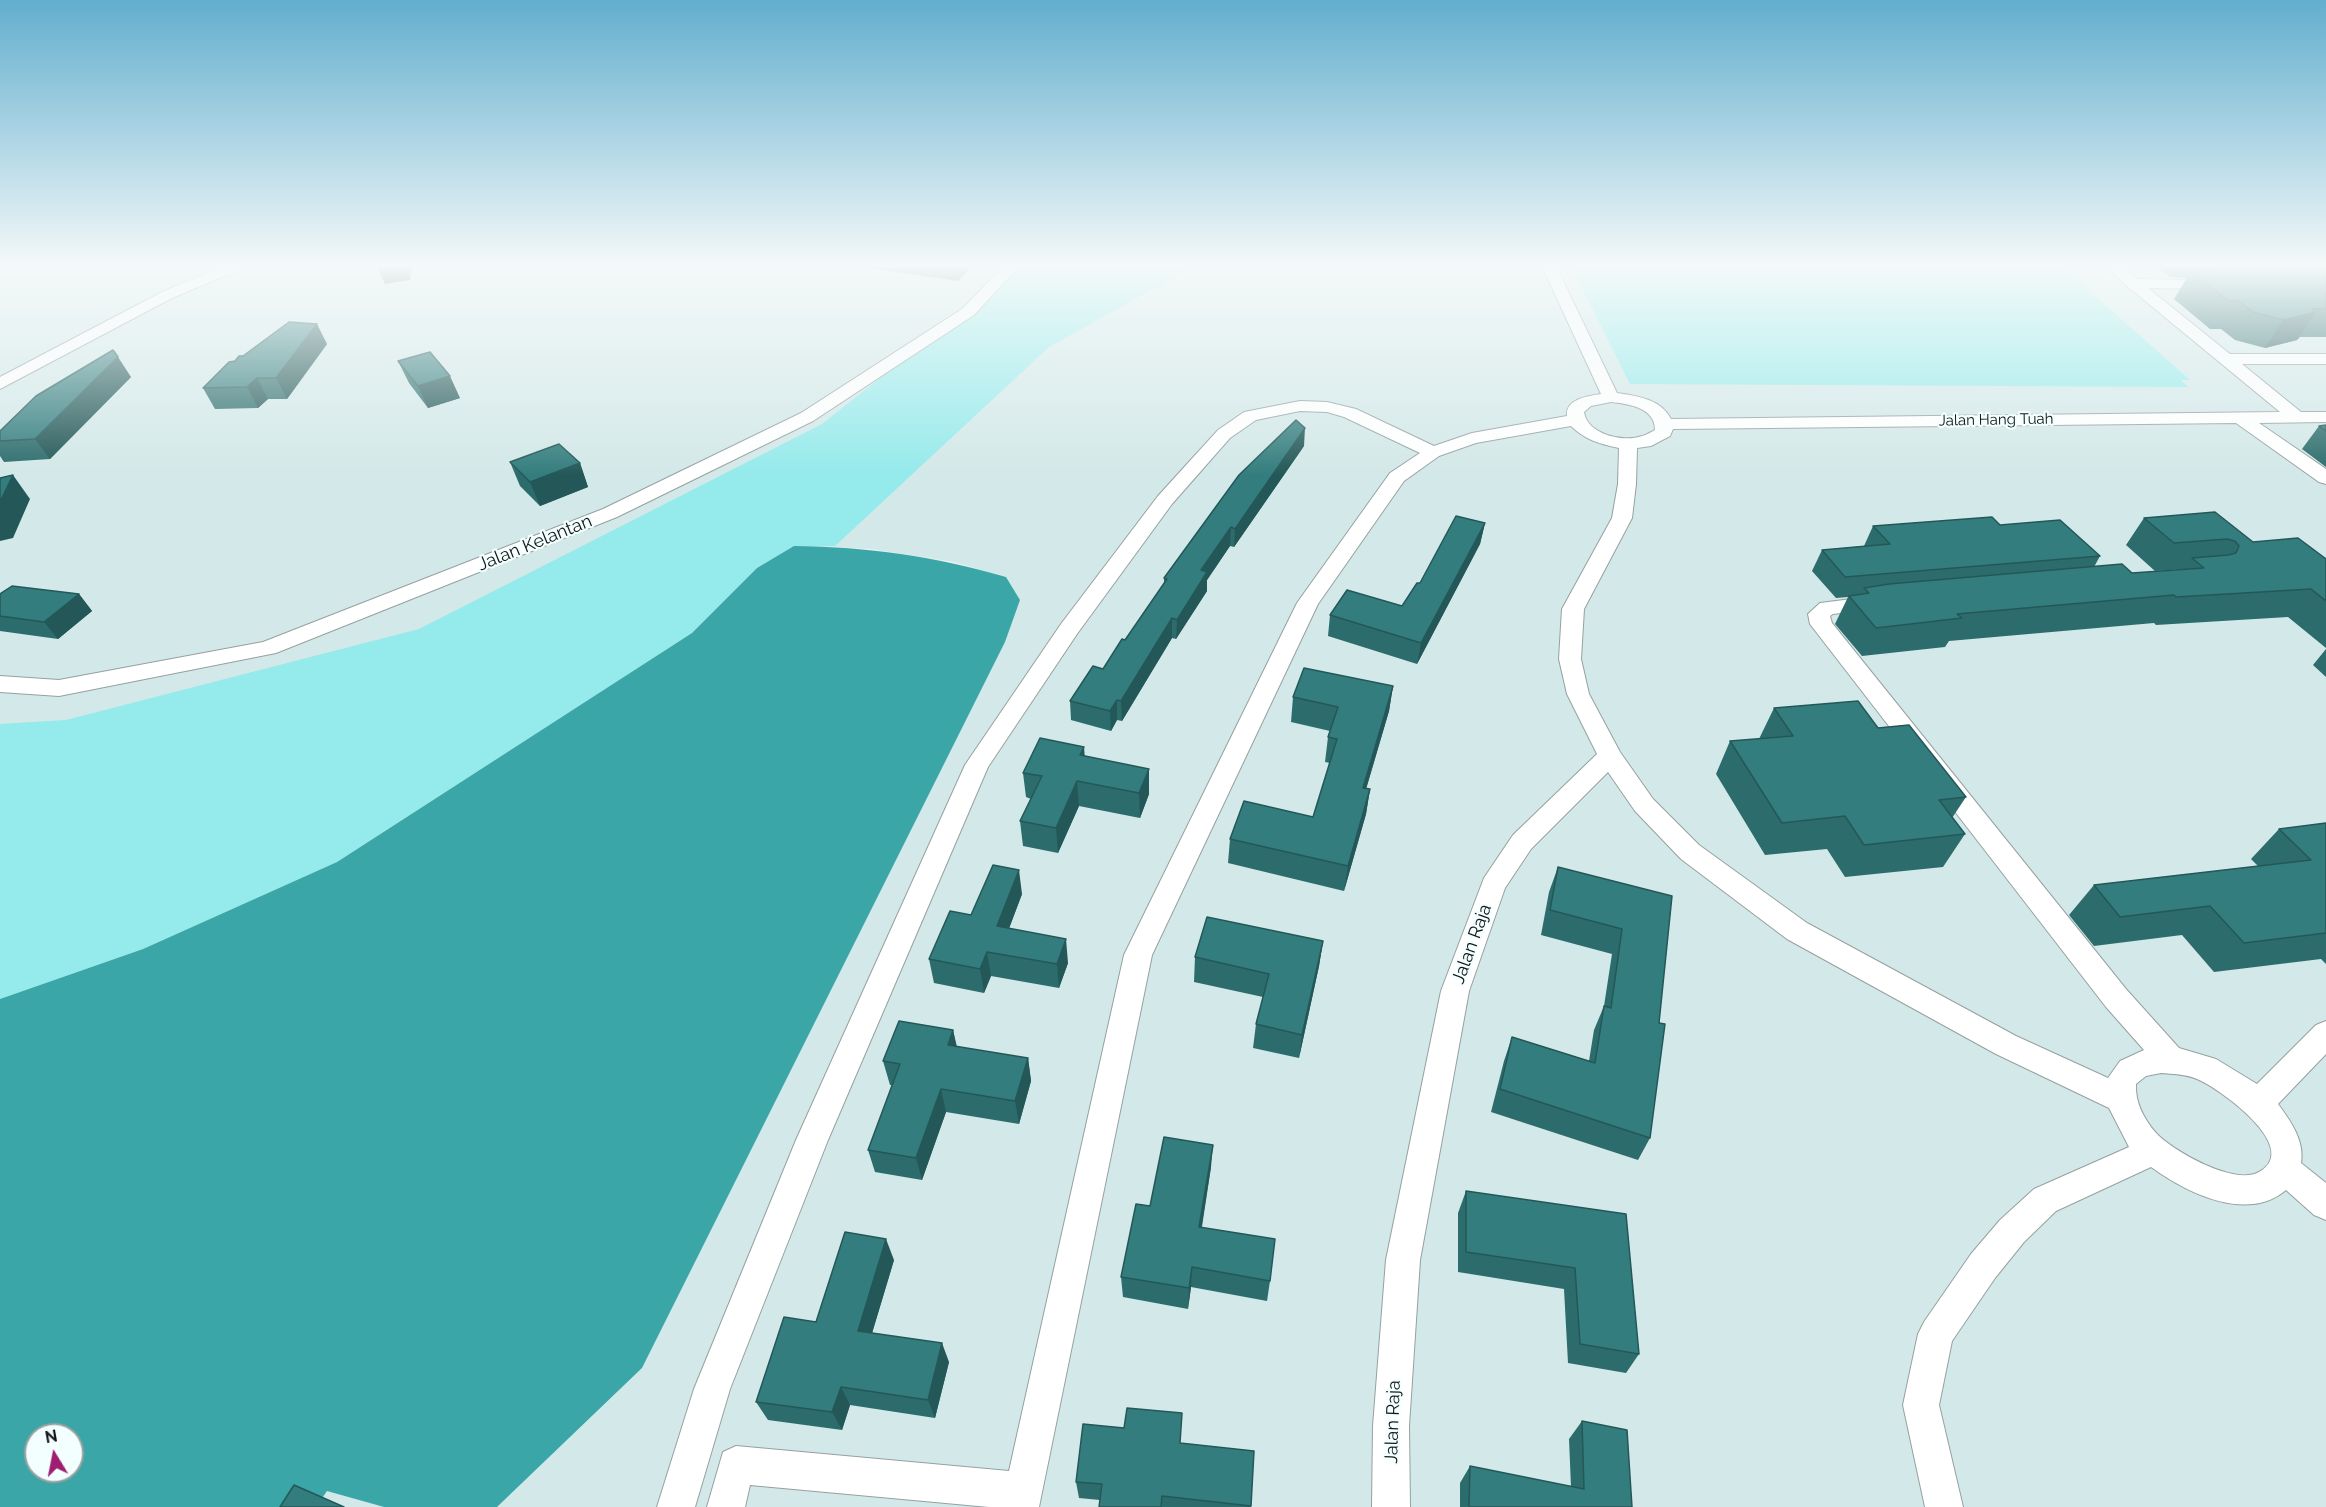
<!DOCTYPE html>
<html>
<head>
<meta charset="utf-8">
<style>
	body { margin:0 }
	#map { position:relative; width:2326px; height:1507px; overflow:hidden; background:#e6f1f1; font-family:Raleway,sans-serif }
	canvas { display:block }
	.north { position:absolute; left:24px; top:1423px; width:60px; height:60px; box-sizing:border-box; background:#f3fefe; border:2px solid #99a1a1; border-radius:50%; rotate:350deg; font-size:16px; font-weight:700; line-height:24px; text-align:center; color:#111515 }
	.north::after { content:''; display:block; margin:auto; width:21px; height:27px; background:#9e1f72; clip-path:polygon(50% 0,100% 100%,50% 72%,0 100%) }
</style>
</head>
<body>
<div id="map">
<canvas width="2326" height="1507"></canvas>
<div class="north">N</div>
</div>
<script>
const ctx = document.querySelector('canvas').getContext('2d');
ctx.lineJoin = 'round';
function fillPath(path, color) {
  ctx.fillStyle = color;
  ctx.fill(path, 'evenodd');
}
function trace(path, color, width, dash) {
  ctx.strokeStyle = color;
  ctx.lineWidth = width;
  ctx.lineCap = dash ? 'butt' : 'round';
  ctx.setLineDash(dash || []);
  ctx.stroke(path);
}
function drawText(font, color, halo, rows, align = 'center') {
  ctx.font = font + ' Raleway,sans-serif';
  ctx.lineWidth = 4.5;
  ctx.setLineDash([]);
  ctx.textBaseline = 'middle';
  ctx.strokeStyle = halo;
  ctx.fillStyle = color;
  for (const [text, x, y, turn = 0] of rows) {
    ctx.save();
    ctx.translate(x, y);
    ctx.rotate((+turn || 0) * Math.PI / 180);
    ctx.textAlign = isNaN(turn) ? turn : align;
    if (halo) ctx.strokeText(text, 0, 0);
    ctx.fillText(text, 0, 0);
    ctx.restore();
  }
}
fillPath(new Path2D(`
	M0,264H2326V1507H497L642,1368L1005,642L1020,600L1006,577L954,562L872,549L794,546L692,633L526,741L0,999Z
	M327,1490L384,1507H316Z`), '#d3e8e8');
fillPath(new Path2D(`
	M1024,264H1181L1195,266L1049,347L835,546H794L757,568L692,633L337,862L143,949L0,999V724L66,720L419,629L822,424Z
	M1570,264H2059L2190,380H2181L2188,387L1630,384Z`), '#95eaeb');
fillPath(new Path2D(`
	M794,546C868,547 934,556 1006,577L1020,600L1005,642L642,1368L497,1507H384L327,1491L316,1507H0V999L143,949L337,862L692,633L757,568ZM36,1435H72V1471H36Z`), '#3aa6a7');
const minor = new Path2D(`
	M229,264H248L246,267L172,298L0,389V377L162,292Z
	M1006,264H1021L974,315L813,421L617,517L276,653L59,696L0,692V676L59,680L263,642L603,509L801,413L962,309Z
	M1541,264H1555L1617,393C1637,396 1661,399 1671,419L2280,412L2127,286L2103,264H2119L2137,279L2221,281L2224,284L2221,287L2216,289L2148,288L2230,354H2326V364H2242L2301,412H2326V422L2259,423L2326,469V484L2319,482L2236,423L1673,429L1670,436L1651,446L1637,448L1636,484L1632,518L1584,609L1581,659L1589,694L1620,752L1653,799L1699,845L1807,923L2016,1036L2108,1078L2120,1061L2144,1050L2106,1007L1810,624L1808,614L1820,603L1876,596L1883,598L1887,603L1883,608L1833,614L1830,616L1832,623L2126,989L2179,1048L2216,1059L2257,1084L2316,1025L2326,1021V1054L2278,1104C2290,1120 2305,1141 2301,1163L2326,1183V1220L2314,1215L2286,1190C2247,1223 2187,1193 2151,1167L2056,1211L2024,1242L1995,1278L1952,1341L1939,1405L1963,1507H1925L1903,1405L1918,1334L1924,1322L1971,1254L2000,1220L2034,1189L2129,1147L2109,1108L1996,1054L1787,939L1681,859L1635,811L1608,772L1531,849L1505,888L1469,991L1420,1260L1409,1426L1410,1507H1372L1373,1426L1386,1260L1441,991L1484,878L1513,835L1597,754L1567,694L1559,659L1562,609L1612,518L1618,484L1619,448C1600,444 1585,440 1571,426L1476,443L1439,456L1404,481L1318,604L1152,955L1039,1507H989L750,1485L745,1507H707L723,1452L736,1446L1009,1471L1124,955L1297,603L1390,473L1420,453L1344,417L1327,412L1300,411L1256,420L1230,438L1172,504L1077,634L988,767L828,1140L730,1389L695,1507H657L694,1389L796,1140L965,765L1061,624L1158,496L1218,430L1244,412L1300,401L1327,402L1356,409L1434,446L1472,433L1567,416C1565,399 1588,396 1601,394ZM1611,402C1628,404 1655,407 1655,430C1651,432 1646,435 1642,436C1623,443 1587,434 1584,412L1591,406ZM2161,1073C2173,1074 2185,1074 2197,1079C2219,1088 2303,1148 2259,1172C2234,1186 2173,1151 2156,1133C2144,1119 2135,1103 2136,1084L2146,1076Z`);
trace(minor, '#96a0a0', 2);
fillPath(minor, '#fff');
fillPath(new Path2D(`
	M840,264H971L966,273L958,281Z
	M2152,264H2326V337H2300L2297,340L2265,348L2235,340L2221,329H2210L2174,299L2187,278L2170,277Z
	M327,344L287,399H268L258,408L215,409L203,388L235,361L243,356Z
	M398,361L460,398L428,408L409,383Z
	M131,377L50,459L4,462L0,456V431Z
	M2326,425V467L2302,449L2319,426Z
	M1304,446L1234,547L1230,546L1207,580V591L1176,639L1172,638L1122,721L1117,720L1111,731L1071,720L1070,701L1103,669L1125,640L1164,584V578Z
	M510,462L580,463L588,487L540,506L520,486Z
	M2144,518L2326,559V648L2288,617L2156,625L2154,623L1949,641L1945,647L1862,656L1835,624L1848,597L1836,598L1812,571L1822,550L1864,546L1873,526L2000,525L2100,556L2094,567L2132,573L2184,570L2185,569L2155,571L2126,545Z
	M1485,523L1480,544L1417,664L1328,636L1330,615L1402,606L1420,583Z
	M0,594H79L92,611L58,639L0,631Z
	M2326,649V677L2313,665Z
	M1393,686L1389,711L1366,789H1370L1366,814L1344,891L1228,863L1230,839L1313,817L1330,763L1325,762L1328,737L1330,731L1291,722L1293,697Z
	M1774,708L1878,728L1966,797L1952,818L1965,834L1943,867L1845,877L1827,849L1765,855L1716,774L1730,741L1759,739Z
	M1085,756L1149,794L1140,818L1079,806L1058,853L1023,846L1020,821L1031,799L1026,797L1023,773Z
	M2326,823V964L2321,959L2214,972L2182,935L2094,946L2069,915L2094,885L2258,866L2251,859L2279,829Z
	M1558,867L1672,896L1659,1023L1650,1138L1638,1160L1491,1112L1504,1061L1512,1037L1589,1061L1594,1030L1604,1006L1612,954L1541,935L1549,892Z
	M1022,894L1009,928L1068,963L1059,988L991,976L984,993L934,983L929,959L971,915Z
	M1323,941L1319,966L1299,1058L1253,1048L1256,1024L1263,997L1194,982L1195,957Z
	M953,1030L957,1047L1028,1058L1031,1081L1019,1124L946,1112L922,1180L875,1172L868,1150L893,1085H890L883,1061Z
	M1211,1167L1202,1227L1270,1281L1267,1301L1191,1287L1188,1309L1123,1297L1121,1277L1150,1206Z
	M1466,1191L1626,1214L1639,1354L1626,1373L1568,1363L1564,1289L1458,1272V1213Z
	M894,1260L872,1333L949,1362L935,1418L850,1405L842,1430L768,1420L756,1402L816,1322Z
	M1582,1421L1632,1507H1460V1483L1470,1466L1571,1487L1569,1439Z
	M1180,1444L1254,1451L1251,1507H1099L1100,1500L1079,1498L1076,1482Z`), '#2d6c6c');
fillPath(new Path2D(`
	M377,264H429L412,266L410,280L385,284L378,270H380Z
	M960,264H971L966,273L958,281L957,267Z
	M2316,312L2297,340L2265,348L2283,320Z
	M317,324L327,344L287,399L276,378Z
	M118,357L131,377L50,459L35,439Z
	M450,376L460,398L428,408L418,386Z
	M257,378L268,399L258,408L247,387Z
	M1305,428L1304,446L1234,547L1235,529Z
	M580,463L588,487L540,506L530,482Z
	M13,475L30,499L13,538L0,541V502Z
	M1485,523L1480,544L1417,664L1421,643Z
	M1231,527L1230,546L1207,580V591L1176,639L1177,620L1201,570Z
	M79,594L92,611L58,639L44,622Z
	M1172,618V638L1122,721L1121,701Z
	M1393,686L1389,711L1359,813L1363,788Z
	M1117,700V720L1111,731L1110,711Z
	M1084,747L1086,772L1080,755Z
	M1149,769V794L1140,818L1139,793Z
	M1077,781L1079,806L1058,853L1056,828Z
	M1370,789L1366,814L1344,891L1348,866Z
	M1019,870L1022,894L1001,950L997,926Z
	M1066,939L1068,963L1059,988L1057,964Z
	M1323,941L1319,966L1299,1058L1302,1035Z
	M987,952L991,976L984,993L980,969Z
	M953,1030L958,1054L948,1045Z
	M1028,1058L1031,1081L1019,1124L1015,1101Z
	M941,1089L946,1112L922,1180L916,1158Z
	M1213,1145L1211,1167L1198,1248L1199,1227Z
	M886,1239L894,1260L867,1350L858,1331Z
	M1192,1267L1191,1287L1188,1309L1189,1288Z
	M942,1343L949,1362L935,1418L928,1400Z
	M841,1387L850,1405L842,1430L832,1412Z`), '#245858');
const building = new Path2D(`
	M379,264H405L404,266L378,270Z
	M935,264H960L957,267Z
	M2204,264H2326V309H2312L2316,312L2283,320L2253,312L2239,301H2228L2191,271L2215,272Z
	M289,322L317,324L276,378H257L247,387L203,388L229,362L235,361L239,356H243Z
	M113,350L118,357L35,439L0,441V431L36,396Z
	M430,352L450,376L418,386L398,361Z
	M1296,420L1305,428L1235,529L1231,527L1201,570L1207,572L1177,620L1172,618L1121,701L1117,700L1110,711L1070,701L1093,666L1103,669L1122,639L1125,640L1167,579L1164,578L1239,475Z
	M2326,425V431L2319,426Z
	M559,444L580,463L530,482L510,462Z
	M13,475L0,502V478Z
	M2215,512L2253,542L2298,538L2326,559V601L2311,589L2176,597L2174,595L1957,614L1962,618L1876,628L1849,596L1869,593L1864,588L1889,584L2122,564L2132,573L2204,568L2192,558L2228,555L2236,553L2239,546L2235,541L2227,539L2174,543L2144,518Z
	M1456,516L1485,523L1421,643L1330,615L1347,590L1402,606L1417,583H1420Z
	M1992,517L2000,525L2060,520L2100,556L1845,577L1822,550L1890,544L1873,526Z
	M12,586L79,594L44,622L0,616V594Z
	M1304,668L1393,686L1363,788L1370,789L1348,866L1230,839L1244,801L1313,817L1337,739L1328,737L1338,707L1293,697Z
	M1858,701L1878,728L1909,725L1966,797L1939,800L1965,834L1864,845L1845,816L1782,823L1730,741L1793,736L1774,708Z
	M1040,738L1084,747L1080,755L1149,769L1139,793L1077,781L1056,828L1020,821L1042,776L1023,773Z
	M2326,823V933L2244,943L2210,906L2120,917L2094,885L2311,860L2279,829Z
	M993,865L1019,870L997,926L1066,939L1057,964L987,952L980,969L929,959L950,911L971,915Z
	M1558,867L1672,896L1659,1023L1665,1024L1650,1138L1500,1089L1512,1037L1595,1063L1604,1006L1611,1008L1622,929L1550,910Z
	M1207,917L1323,941L1302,1035L1256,1024L1269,974L1195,957Z
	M899,1021L953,1030L948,1045L1028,1058L1015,1101L941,1089L916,1158L868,1150L900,1064L883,1061Z
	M1164,1137L1213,1145L1199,1227L1275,1239L1270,1281L1192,1267L1189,1288L1121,1277L1136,1204L1150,1206Z
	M1466,1191L1626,1214L1639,1354L1580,1344L1575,1268L1466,1252Z
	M845,1232L886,1239L858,1331L942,1343L928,1400L841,1387L832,1412L756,1402L784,1317L816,1322Z
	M1127,1408L1182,1413L1180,1443L1254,1451L1251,1506L1162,1496L1161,1507H1099L1102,1484L1076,1482L1083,1424L1124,1428Z
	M1582,1421L1627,1430L1632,1507H1469L1470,1466L1584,1489Z
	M294,1485L344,1507H280Z`);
fillPath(building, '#347d7e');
trace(building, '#245858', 1.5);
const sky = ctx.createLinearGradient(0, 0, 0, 475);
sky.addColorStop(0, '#62aece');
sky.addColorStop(0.56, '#f4f9f9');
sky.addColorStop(1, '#f4f9f900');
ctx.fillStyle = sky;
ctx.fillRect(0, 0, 2326, 475);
drawText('15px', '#111515', '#f3fefe', [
	["Jalan Hang Tuah",1996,420,-1]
]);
drawText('18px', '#111515', '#f3fefe', [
	["Jalan Kelantan",535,543,-22],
	["Jalan Raja",1472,944,-70],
	["Jalan Raja",1393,1422,-88]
]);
</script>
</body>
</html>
